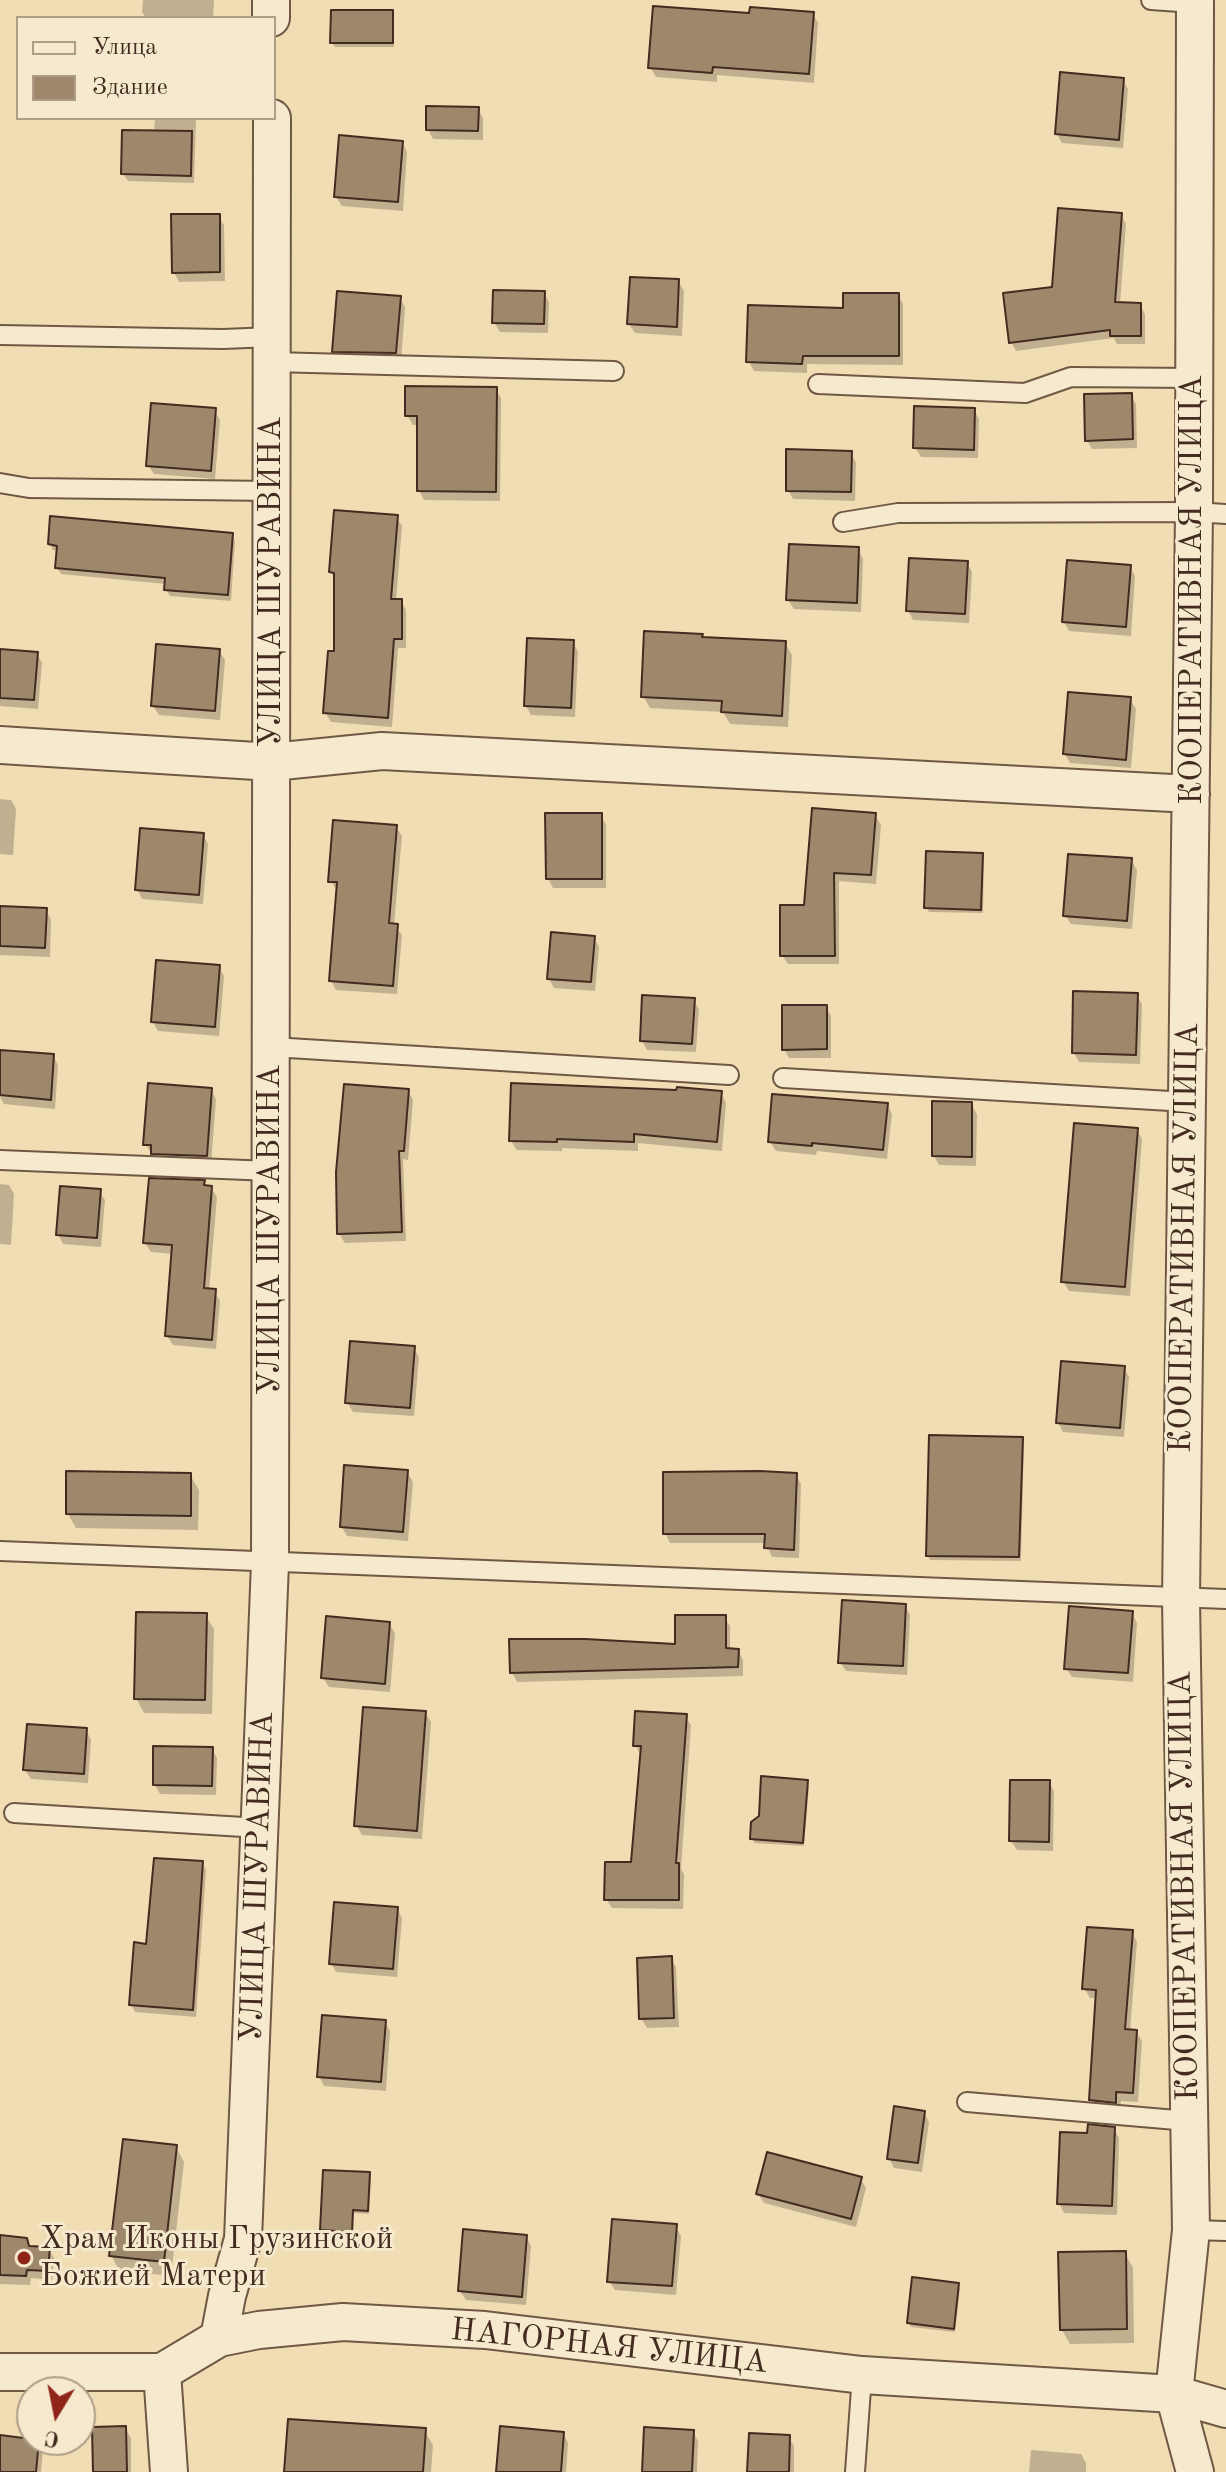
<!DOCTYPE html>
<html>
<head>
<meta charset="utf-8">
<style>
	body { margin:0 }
	#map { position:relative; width:1226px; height:2472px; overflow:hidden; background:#f1ddb3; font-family:"Old Standard TT",serif }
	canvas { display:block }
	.legend { position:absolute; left:16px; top:16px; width:260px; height:104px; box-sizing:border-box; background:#f6e9ce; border:2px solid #af9d88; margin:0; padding:10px 14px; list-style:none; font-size:24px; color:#442b1f }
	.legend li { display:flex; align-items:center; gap:16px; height:40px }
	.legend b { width:40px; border:2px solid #af9d88 }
	.north { position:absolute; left:16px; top:2376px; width:80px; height:80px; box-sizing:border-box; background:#f6e9ce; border:2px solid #af9d88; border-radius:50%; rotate:190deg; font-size:22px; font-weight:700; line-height:32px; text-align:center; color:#442b1f }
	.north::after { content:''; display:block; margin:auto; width:28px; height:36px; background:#8f2418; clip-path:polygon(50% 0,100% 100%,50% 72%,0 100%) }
</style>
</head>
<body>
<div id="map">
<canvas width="1226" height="2472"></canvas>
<ul class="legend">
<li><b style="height:10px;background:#f6e9ce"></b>Улица</li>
<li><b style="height:22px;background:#9e886c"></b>Здание</li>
</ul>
<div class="north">С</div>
</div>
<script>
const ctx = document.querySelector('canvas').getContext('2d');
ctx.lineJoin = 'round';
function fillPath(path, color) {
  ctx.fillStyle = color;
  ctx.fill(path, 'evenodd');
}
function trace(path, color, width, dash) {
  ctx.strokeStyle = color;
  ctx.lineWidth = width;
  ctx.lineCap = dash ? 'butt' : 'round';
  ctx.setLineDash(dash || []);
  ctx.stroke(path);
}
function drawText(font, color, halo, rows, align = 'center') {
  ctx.font = font + ' "Old Standard TT",serif';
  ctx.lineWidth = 6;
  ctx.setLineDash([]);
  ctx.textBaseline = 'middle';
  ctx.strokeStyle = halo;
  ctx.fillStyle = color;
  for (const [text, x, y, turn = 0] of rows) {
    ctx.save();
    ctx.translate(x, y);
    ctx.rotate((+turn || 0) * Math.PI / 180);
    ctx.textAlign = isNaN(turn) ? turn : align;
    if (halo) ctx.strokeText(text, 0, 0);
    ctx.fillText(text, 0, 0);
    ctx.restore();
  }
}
fillPath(new Path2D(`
	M143,0H214L213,18H146L142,12Z
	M392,12L394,16V47H335L332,43Z
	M813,14L818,23L814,83L717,75V82L656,77L650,67L751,15Z
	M1123,80L1128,89L1123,148L1062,143L1057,134Z
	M478,109L483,118V140L433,139L428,129Z
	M155,118H196L194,183L128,181L123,174L154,132Z
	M402,142L407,152L403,211L342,206L336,197Z
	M1121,215L1126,224L1120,304L1140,305L1145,314V344H1117L1114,338L1016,351L1011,342L1053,289Z
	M218,216L224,225L225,281L179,282L174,272Z
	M678,281L684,291L682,336L635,333L629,324Z
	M544,293L549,302L548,333L500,332L494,322Z
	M898,295L903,304V365L807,364V373L754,371L749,362L845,310Z
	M400,298L405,307L401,362L339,360L334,351Z
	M496,389L501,398L500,501L424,500L419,490V425H413L407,415Z
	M1130,395L1136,404L1137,448L1092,449L1087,440Z
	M214,410L220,420L215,479L154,474L148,465Z
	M974,410L979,419L978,458L921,457L915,447Z
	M850,453L856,462L855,501L793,499L788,490Z
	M396,517L402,526L396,601H401L406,610V648H398L392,727L331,722L325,712L336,653V581L331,572Z
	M232,535L235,542L231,601L170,596L166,590V584L61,574L57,568L58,551L53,550L50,544Z
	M858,549L863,559L861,612L794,609L788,600Z
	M967,563L972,572L969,623L913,620L908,610Z
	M1130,567L1135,576L1131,636L1069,631L1064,622Z
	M701,635L704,639L785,643L792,655L788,727L730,724L723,712L650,708L643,696Z
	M573,642L578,652L575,717L531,715L526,706Z
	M0,651L37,654L42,663L38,709L0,706Z
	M219,651L225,660L220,720L159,715L153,706Z
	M1130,699L1136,709L1131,768L1070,763L1065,754Z
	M0,799L11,800L16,809L13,855L0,854Z
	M600,815L606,824V888H553L548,878Z
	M875,815L881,825L876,884L839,881V964H788L782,955L806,907Z
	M396,827L402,836L394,925L402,935L397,994L336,990L331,980L338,891L330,881Z
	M203,835L208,844L203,904L142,899L137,889Z
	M982,855L984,859L983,913L929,912L926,907Z
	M1131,860L1137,870L1132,929L1071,924L1065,915Z
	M0,908L46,910L51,920L50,957L0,955Z
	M594,938L599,947L595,991L554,988L549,979Z
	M219,967L224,976L219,1036L158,1031L153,1022Z
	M1136,995L1142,1004L1140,1064L1079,1062L1074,1053Z
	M693,1000L699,1009L696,1052L647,1050L642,1041Z
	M826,1007L831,1016V1058H789L784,1049Z
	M53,1056L58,1065L55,1109L4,1104L0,1097V1078Z
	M211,1090L216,1099L211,1165L158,1163L145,1144Z
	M408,1091L413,1100L408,1160L403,1159L406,1241L345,1243L339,1234Z
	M721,1093L726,1103L722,1151L638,1143V1151L562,1148V1151L517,1150L511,1141Z
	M887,1104L892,1114L887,1159L817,1151L816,1155L776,1151L770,1142Z
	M971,1104L977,1114L976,1166L939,1165L934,1156Z
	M1137,1130L1142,1139L1130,1296L1069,1291L1063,1281Z
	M203,1182L207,1188H211L217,1197L209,1291H214L220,1301L216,1349L173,1345L167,1336L174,1254L151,1252L145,1243Z
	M0,1184L9,1185L14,1194L11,1245L0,1244Z
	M99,1191L105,1200L101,1247L63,1244L58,1234Z
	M413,1347L419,1357L414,1416L353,1412L347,1402Z
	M1124,1368L1129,1377L1124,1437L1063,1432L1058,1422Z
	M1022,1439L1024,1443L1021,1561L930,1560L928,1556Z
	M407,1472L413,1482L408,1541L347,1536L342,1527Z
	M190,1475L199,1490L198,1530L76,1528L68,1514Z
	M796,1475L801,1484L799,1558L772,1557L766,1543H670L665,1533Z
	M905,1606L910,1615L907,1675L846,1671L840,1662Z
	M1132,1613L1137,1623L1133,1682L1072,1677L1066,1668Z
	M205,1615L214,1629L212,1714L144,1713L136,1698Z
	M724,1617L730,1626V1650H738L743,1660V1676L517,1682L512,1672L678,1647Z
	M389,1624L395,1633L390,1692L329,1687L323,1678Z
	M425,1713L431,1722L422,1839L362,1835L356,1825Z
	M685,1716L691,1725L681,1869L684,1874L683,1909L612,1908L606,1899L633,1864L641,1755L635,1745Z
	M86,1730L91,1740L88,1783L31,1779L25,1770Z
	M212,1749L217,1758L216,1795L160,1794L155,1785Z
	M806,1782L809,1786L804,1846L755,1843L752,1839Z
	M1049,1782L1054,1791L1053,1851L1017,1850L1011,1841Z
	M202,1863L206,1870L196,2017L135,2012L131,2004L148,1946Z
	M397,1908L402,1918L397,1977L336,1972L331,1963Z
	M1132,1932L1137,1942L1130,2032H1136L1142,2041L1138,2102L1121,2101L1120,2111L1097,2109L1091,2100L1098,1998H1090L1084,1988Z
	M670,1958L676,1967L679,2027L647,2028L641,2018Z
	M385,2022L390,2031L386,2091L324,2086L319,2076Z
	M924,2112L929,2122L922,2172L894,2168L889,2158Z
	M1114,2129L1119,2138L1117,2215L1064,2213L1059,2203L1089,2135Z
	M176,2147L184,2162L171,2276L119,2270L111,2255Z
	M368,2174L371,2178L369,2214L354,2213L353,2235L324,2234L322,2230Z
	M860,2178L866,2188L856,2227L764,2203L758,2194Z
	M675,2226L681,2236L676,2295L615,2290L609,2281Z
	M526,2236L531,2246L526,2305L466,2300L460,2291Z
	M0,2237L26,2240L31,2248L48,2249L54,2258L52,2280L31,2278L30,2285L0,2284Z
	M1125,2253L1133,2268L1134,2343L1070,2344L1062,2330Z
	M957,2284L960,2289L955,2332L911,2327L909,2323Z
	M125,2428L131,2438V2472H95Z
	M424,2430L433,2445L431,2472H286Z
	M693,2432L698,2441L697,2472H644Z
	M563,2433L568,2443L566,2472H498Z
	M789,2437L794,2446V2472H749Z
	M38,2440L43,2450L41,2472H0V2454Z
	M1031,2450L1081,2454L1086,2463V2472H1029Z`), '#0003');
const building = new Path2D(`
	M653,6L749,13L750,7L814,12L809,74L713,67L712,73L648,68Z
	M331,10H393V43H330Z
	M1060,72L1124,78L1119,140L1055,134Z
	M426,106L479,107L478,131L426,130Z
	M122,130L192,131L191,176L121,174Z
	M339,135L403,141L398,202L334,197Z
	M1058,208L1122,213L1115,302L1141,303V336H1110V330L1009,343L1003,293L1052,287Z
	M171,214H220V272L172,273Z
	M630,277L679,279L677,327L627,324Z
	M493,290L545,291L544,324L492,323Z
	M337,291L401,296L396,353L332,352Z
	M843,293H899V356H803L802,364L746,362L748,305L843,308Z
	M405,386L497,387L496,492L417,491V416H405Z
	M1132,393L1133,439L1085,441L1084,394Z
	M151,403L216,408L211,471L146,466Z
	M914,406L975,408L974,450L913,448Z
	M786,449L852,451L851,492L786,491Z
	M334,510L398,515L391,599H402V639H394L388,718L323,713L328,651H334V573L329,572Z
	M50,516L233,533L228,595L164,590L165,578L55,568L57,546L48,544Z
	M789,544L859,547L857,603L786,600Z
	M909,558L968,561L965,614L906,611Z
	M1067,560L1131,565L1126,627L1062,622Z
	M644,631L703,634L702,637L786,641L782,716L721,712L722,701L641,697Z
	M527,638L574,640L571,708L524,706Z
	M156,644L220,649L215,711L151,706Z
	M0,649L38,652L34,700L0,698Z
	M1068,692L1131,697L1126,760L1063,754Z
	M812,808L876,813L871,875L834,873L835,956H780V905H804Z
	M545,813H602V879H546Z
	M333,820L397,825L389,923L398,924L393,986L329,981L337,882H328Z
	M140,828L204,833L199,895L135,890Z
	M926,851L983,853L981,910L924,908Z
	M1068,854L1132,858L1127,921L1063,916Z
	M0,906L47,908L45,948L0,946Z
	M551,932L595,936L591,982L547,979Z
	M156,960L220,965L215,1027L151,1022Z
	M1073,991L1138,993L1136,1055L1072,1053Z
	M642,995L695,998L692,1044L640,1041Z
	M782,1005H827V1049L782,1050Z
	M0,1050L54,1054L51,1100L0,1095Z
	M148,1083L212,1088L207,1156L151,1154V1145H143Z
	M511,1083L676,1090L677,1087L722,1091L717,1142L634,1134V1142L557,1139V1142L509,1141Z
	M344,1084L409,1089L404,1151H399L402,1232L337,1234L336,1172Z
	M772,1094L888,1103L883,1150L812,1143V1146L768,1142Z
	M932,1101L972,1102V1157L932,1156Z
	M1074,1123L1138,1128L1125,1287L1061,1282Z
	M149,1178L205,1180L204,1185L212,1186L204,1288L216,1289L212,1340L165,1336L172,1245L143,1243Z
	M60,1186L101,1189L97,1238L56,1235Z
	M350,1341L415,1346L410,1408L345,1403Z
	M1061,1361L1125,1366L1120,1428L1056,1423Z
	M929,1435L1023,1437L1019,1557L926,1556Z
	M344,1465L408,1470L403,1532L340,1527Z
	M66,1471L191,1473V1516L66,1514Z
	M760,1471L797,1473L794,1550L764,1548L765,1534H663V1472Z
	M842,1600L906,1604L903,1666L838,1663Z
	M1069,1606L1133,1611L1128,1673L1064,1669Z
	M136,1612L207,1613L205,1700L134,1699Z
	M675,1615H726V1648L739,1649L738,1667L510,1673L509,1639H585L675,1644Z
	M326,1616L390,1622L385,1684L321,1678Z
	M363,1707L426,1711L417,1831L354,1826Z
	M635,1711L687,1714L676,1863H679V1900H604L605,1862H631L641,1746H633Z
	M27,1724L87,1728L84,1774L23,1770Z
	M153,1746L213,1747L212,1786L153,1785Z
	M761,1776L808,1780L803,1843L750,1839L751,1822L759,1816Z
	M1010,1780H1050L1049,1842L1009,1841Z
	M154,1858L203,1861L193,2010L129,2005L134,1942L146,1944Z
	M334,1902L398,1907L393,1969L329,1964Z
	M1087,1927L1133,1930L1125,2029L1137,2030L1133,2093L1116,2092V2103L1089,2100L1096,1990L1082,1989Z
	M672,1956L674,2018L639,2019L637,1958Z
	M322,2015L386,2020L381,2082L317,2077Z
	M894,2106L925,2111L918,2163L887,2159Z
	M1088,2124L1115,2127L1112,2206L1057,2204L1060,2132L1087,2133Z
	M123,2139L177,2145L164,2262L109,2256Z
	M767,2152L862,2177L851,2219L756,2194Z
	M323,2170L370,2172L368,2211L353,2210L352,2232L320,2230Z
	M612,2219L677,2224L672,2286L607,2282Z
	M463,2229L527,2235L522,2297L458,2291Z
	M0,2235L27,2238L29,2246L50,2247L48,2271L27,2270L26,2276L0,2275Z
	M1126,2251L1127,2329L1060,2330L1058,2252Z
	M912,2277L959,2283L954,2329L907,2323Z
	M288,2419L426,2428L423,2472H284Z
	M126,2426L127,2472H93L92,2427Z
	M500,2426L564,2432L561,2472H496Z
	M644,2427L694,2430L692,2472H642Z
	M749,2433L790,2435L789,2472H747Z
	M0,2435L39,2440L36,2472H0Z`);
fillPath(building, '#9e886c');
trace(building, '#442b1f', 2);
const lane = new Path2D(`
	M1151,0L1194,3
	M0,335L223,339L272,337
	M272,362L614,371
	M818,384L1025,393L1071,377L1194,378
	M0,483L29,488L272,491
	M843,522L898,513L1194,512L1226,514
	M272,1047L729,1075
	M783,1078L1187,1102
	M0,1160L271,1171
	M0,1551L1226,1599
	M14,1813L260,1828
	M967,2102L1188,2121
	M1191,2230L1226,2231
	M855,2472L862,2375`);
const street = new Path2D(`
	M271,0V18
	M1195,0L1194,512L1181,1599L1191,2230L1174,2394L1195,2472
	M0,745L272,762L382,751L1191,794
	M219,2338L227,2296L243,2239L270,1563L272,118
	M0,2372H162L219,2338L259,2330L343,2322L485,2330L862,2375L1174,2394L1226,2409
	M162,2372L169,2472`);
trace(lane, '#6f5844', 22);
trace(street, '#6f5844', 40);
trace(lane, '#f6e9ce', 18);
trace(street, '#f6e9ce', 36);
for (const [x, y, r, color] of [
	[24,2258,8,"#8f2418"]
]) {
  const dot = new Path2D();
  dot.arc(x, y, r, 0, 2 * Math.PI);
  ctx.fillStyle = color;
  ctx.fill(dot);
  trace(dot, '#f6e9ce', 3);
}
drawText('32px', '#442b1f', '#f6e9ce', [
	["УЛИЦА ШУРАВИНА",272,582,-90],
	["КООПЕРАТИВНАЯ УЛИЦА",1193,590,-90],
	["УЛИЦА ШУРАВИНА",271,1230,-90],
	["КООПЕРАТИВНАЯ УЛИЦА",1185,1238,-89],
	["УЛИЦА ШУРАВИНА",258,1877,-88],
	["КООПЕРАТИВНАЯ УЛИЦА",1185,1886,-91],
	["НАГОРНАЯ УЛИЦА",609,2347,6]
]);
drawText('32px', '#442b1f', '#f6e9ce', [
	["Храм Иконы Грузинской",40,2240],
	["Божией Матери",40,2277]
], 'left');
</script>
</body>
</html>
